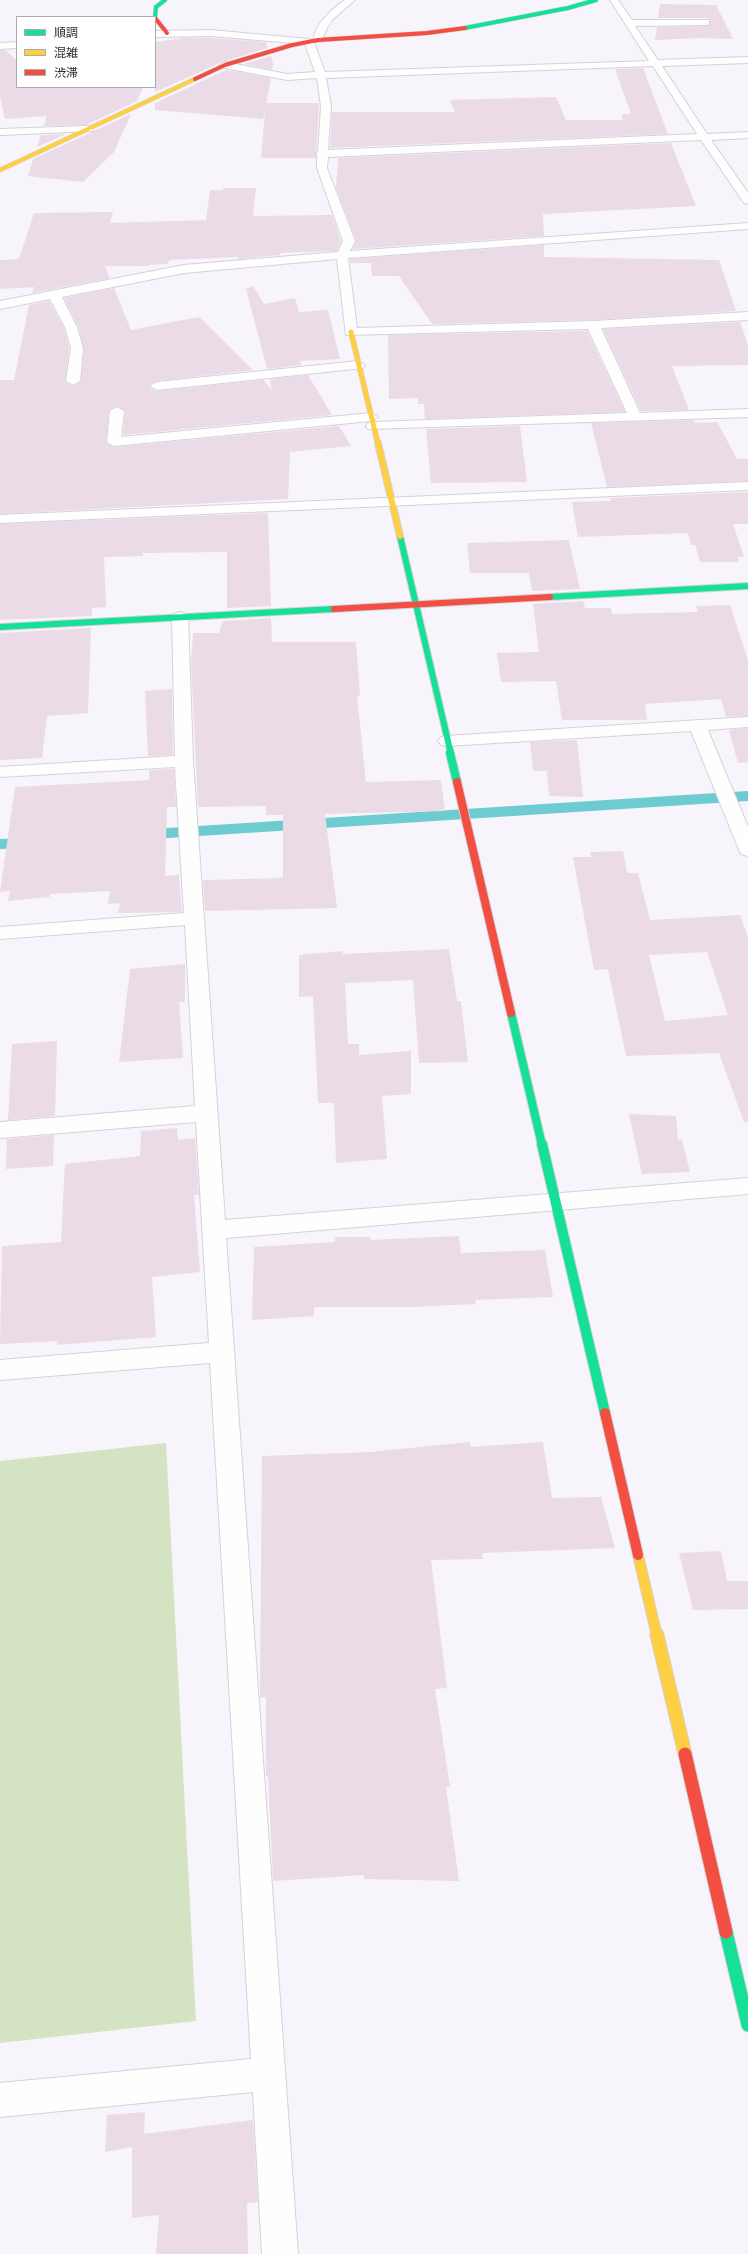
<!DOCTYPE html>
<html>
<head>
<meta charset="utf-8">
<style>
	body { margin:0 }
	#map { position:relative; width:748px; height:2254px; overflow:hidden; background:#f7f5fb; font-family:"Archivo Narrow","Noto Sans JP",sans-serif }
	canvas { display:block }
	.legend { position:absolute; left:16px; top:16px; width:140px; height:72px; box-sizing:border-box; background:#fff; border:1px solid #acabad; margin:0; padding:5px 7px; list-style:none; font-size:12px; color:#2f2e32 }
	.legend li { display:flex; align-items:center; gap:8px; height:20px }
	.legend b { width:20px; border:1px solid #acabad }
</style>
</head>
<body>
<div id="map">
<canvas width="748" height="2254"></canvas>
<ul class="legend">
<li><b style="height:5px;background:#16e098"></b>順調</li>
<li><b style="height:5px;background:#ffcf43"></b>混雑</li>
<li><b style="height:5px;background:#f24e42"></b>渋滞</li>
</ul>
</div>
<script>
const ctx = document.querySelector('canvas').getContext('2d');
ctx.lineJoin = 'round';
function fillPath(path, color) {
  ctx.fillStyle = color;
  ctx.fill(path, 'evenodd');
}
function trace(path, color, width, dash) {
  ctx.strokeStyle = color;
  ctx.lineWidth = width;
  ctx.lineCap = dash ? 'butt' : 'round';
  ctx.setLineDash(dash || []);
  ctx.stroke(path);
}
fillPath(new Path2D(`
	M166,1443L196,2021L0,2043V1461Z`), '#d4e4c2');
trace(new Path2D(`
	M152,834L748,796
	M0,844L21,843`), '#6ccccf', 10);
fillPath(new Path2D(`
	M660,4L716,5L733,39L701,38L655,40L657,27L706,26L710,24L709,18H658Z
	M185,38H211L266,42L268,48L222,62L155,92V42Z
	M0,50H5L17,60V87H143L137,101L86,125L44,126L47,116L5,119L0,96Z
	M271,56L273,64L272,70L244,64Z
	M643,68L668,134L330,148L332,112H455L450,100L556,97L566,120H623L621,114H631L615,69Z
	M226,70L271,78L266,103H319L316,158H261L265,112L263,119L155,110V103Z
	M131,114L114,152L83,182L28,176L33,159Z
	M66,134L37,147L41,135Z
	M671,143L696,206L543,214L544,236L353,249L356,240L336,188L338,158Z
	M223,188H256L253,216L332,215L341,241L337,251L280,253V255L239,259L238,257L169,260L168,264L148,265V266H105L110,278L32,293L34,287L0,289V260L19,259L34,213L113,212L110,223L206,220L210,190H223Z
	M544,245V257L719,260L736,311L593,320L432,324L399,276H372L371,263H350V259Z
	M253,286L264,304L295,298L299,312L328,310L340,359L299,361L302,365L267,369L246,289Z
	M114,288L131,330L199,317L253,370L157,381L149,385V387L157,391L263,380L272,390L270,379L308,375L332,415L123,435L125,411L116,406L109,411L106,443L114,447L339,426L351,446L290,452L288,499L0,514V380H14L29,305L49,301L64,328L69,348L65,382L74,386L81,381L84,348L78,326L64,298Z
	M740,322L748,345V365L672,366L689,410L641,411L603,329Z
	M587,331L625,412L425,419L424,404H418V398L389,399L388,335Z
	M694,420L695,423L717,422L737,459H748V481L607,487L591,423Z
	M520,426L527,482L431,483L426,429Z
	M748,492V524H733L744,557H738L739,562H700L695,545H691L688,533L578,537L572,502L611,501L610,498Z
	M268,513L271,606L227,608V552L143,553V556L104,557L106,607L92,608V616L0,620V524Z
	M569,540L580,589L532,591L529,573H470L467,543Z
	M583,601L585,608H611L612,614L698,612L696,606L730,605L748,660V716L726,717L721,699L645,704L647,720H562L556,681L501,682L497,653L539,652L533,604Z
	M271,618L272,642H356L360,696H357L366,782L441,780L445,811L325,814L337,908L205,911L203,880L283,878V815H266V806L198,807L191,664L193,633H219L223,621Z
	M91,628L88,713L47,716L42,758L0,760V633Z
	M172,689L173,755L148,756L145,691Z
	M748,728V762L738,763L729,730Z
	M577,740L583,797L549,796L547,771H533L530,742Z
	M174,769L176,807H167L165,876L179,875L182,912L118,913L120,903L108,904L110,891L50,894V897L8,901L10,891L0,892L15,787L149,780V770Z
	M623,851L627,873H638L650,920L740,915L748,937V1122H744L719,1053L626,1056L608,969L594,970L573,857H591L590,852ZM707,952L728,1015L665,1021L649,955Z
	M449,949L457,1001H461L468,1062L419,1063L413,980L345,983L348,1044H359V1055L411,1051V1094L382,1096L387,1159L336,1163L334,1103H318L313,996L299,997V955L343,951V954Z
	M185,964V1002H179L183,1058L119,1062L130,969Z
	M57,1041L55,1116L8,1120L12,1044Z
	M629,1114L676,1116L678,1140H682L690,1172L642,1174Z
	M177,1128L178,1140L195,1138L199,1195H194L200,1272L152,1277L156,1337L57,1345L58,1341L0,1344L2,1246L61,1242L65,1164L140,1156L141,1131Z
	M54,1135L53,1166L6,1169L7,1139Z
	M459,1236L461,1253L545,1250L553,1297L475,1300L476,1304L411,1307H314V1316L252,1320L254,1247L335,1242L334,1237H370V1240Z
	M470,1442L471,1447L543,1442L552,1498L601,1497L615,1548L482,1553L483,1559L431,1560L447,1688L435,1689L450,1787H446L459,1881L364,1879V1875L273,1881L268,1776H266V1697L260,1698V1690L262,1456L371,1452Z
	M721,1551L727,1581H748V1609L693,1610L679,1553Z
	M145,2112L144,2134L253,2120L258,2202L247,2203L248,2254H156L159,2215L132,2218V2147L105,2152L107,2115Z`), '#eadbe7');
const street = new Path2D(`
	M345,0H355L333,19L327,28L321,42H315C309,29 335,6 345,0Z
	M610,0H618L632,20H709V24L706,25L635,26L658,60L748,57V63L662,66L707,134L748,132V138L711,140L748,193V204L744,203L701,140L328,157L327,168L355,241L350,251L748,223V229L348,258L357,328L593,321L748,312V320L601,328L640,413L748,409V417L368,429L366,426L368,423L373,422L627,413L588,329L346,335L337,259L184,273L62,297L77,327L83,348L80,381L73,385L66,381L71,348L65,327L50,299L0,309V301L184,265L338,252L343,241L317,168V156L316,154L318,152L321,106L317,78L287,80L225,68L220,65L225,62L287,74L315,72L305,44L211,36L155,37V31L211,30L309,39L314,42L325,72L649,61ZM653,66L697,134L328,150L331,106L326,78Z
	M17,42V48L0,49V43Z
	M89,126L93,127V131L0,135V129Z
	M358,361L365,365L363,368L157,390L150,386L157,382Z
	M117,407L124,411L121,437L371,413L378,417L371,421L114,446L107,442L110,411Z
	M748,482V490L0,523V515Z
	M180,612L186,614L188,617L193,761L225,1220L748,1178V1194L226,1238L298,2254H262L253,2092L0,2117V2083L251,2059L210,1363L0,1380V1360L209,1343L196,1122L0,1138V1122L195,1106L185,925L0,939V927L184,913L175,767L0,777V767L175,756L172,617L174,614Z
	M748,717V727L708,730L748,827V856L741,854L739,850L691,731L447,746L441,745L438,741L441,737L447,736Z`);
const fastFar4 = new Path2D(`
	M155,17L156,7L165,0
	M465,28L568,8L596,0`);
const fastFar3 = new Path2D(`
	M400,536L451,754
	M550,597L748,586
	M0,627L334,609`);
const fastFar2 = new Path2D(`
	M450,753L457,782
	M511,1013L542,1145`);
const fastFar1 = new Path2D(`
	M542,1144L605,1413`);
const fast = new Path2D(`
	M726,1932L748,2025`);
const slowFar4 = new Path2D(`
	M0,170L195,79`);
const slowFar3 = new Path2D(`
	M351,332L378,444`);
const slowFar2 = new Path2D(`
	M378,443L400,536`);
const slowFar1 = new Path2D(`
	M638,1555L657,1636`);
const slow = new Path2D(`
	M657,1635L685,1754`);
const jamFar4 = new Path2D(`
	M155,18L167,33
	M195,79L225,65L292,45L318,40L427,33L465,28`);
const jamFar3 = new Path2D(`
	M334,609L550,597`);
const jamFar2 = new Path2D(`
	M457,782L511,1013`);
const jamFar1 = new Path2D(`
	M605,1413L638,1555`);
const jam = new Path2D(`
	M685,1754L726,1932`);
trace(street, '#d4d2d7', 2);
trace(fastFar4, '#d4d2d7', 5);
trace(fastFar3, '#d4d2d7', 8);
trace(fastFar2, '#d4d2d7', 10);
trace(fastFar1, '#d4d2d7', 12);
trace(fast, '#d4d2d7', 15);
trace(slowFar4, '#d4d2d7', 5);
trace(slowFar3, '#d4d2d7', 6);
trace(slowFar2, '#d4d2d7', 8);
trace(slowFar1, '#d4d2d7', 12);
trace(slow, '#d4d2d7', 15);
trace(jamFar4, '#d4d2d7', 5);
trace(jamFar3, '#d4d2d7', 8);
trace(jamFar2, '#d4d2d7', 10);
trace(jamFar1, '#d4d2d7', 12);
trace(jam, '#d4d2d7', 15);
fillPath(street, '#fefefe');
trace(fastFar4, '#16e098', 4);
trace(fastFar3, '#16e098', 6);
trace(fastFar2, '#16e098', 8);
trace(fastFar1, '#16e098', 10);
trace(fast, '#16e098', 13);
trace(slowFar4, '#ffcf43', 4);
trace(slowFar3, '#ffcf43', 5);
trace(slowFar2, '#ffcf43', 6);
trace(slowFar1, '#ffcf43', 10);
trace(slow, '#ffcf43', 13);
trace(jamFar4, '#f24e42', 4);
trace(jamFar3, '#f24e42', 6);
trace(jamFar2, '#f24e42', 8);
trace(jamFar1, '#f24e42', 10);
trace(jam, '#f24e42', 13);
</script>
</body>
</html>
